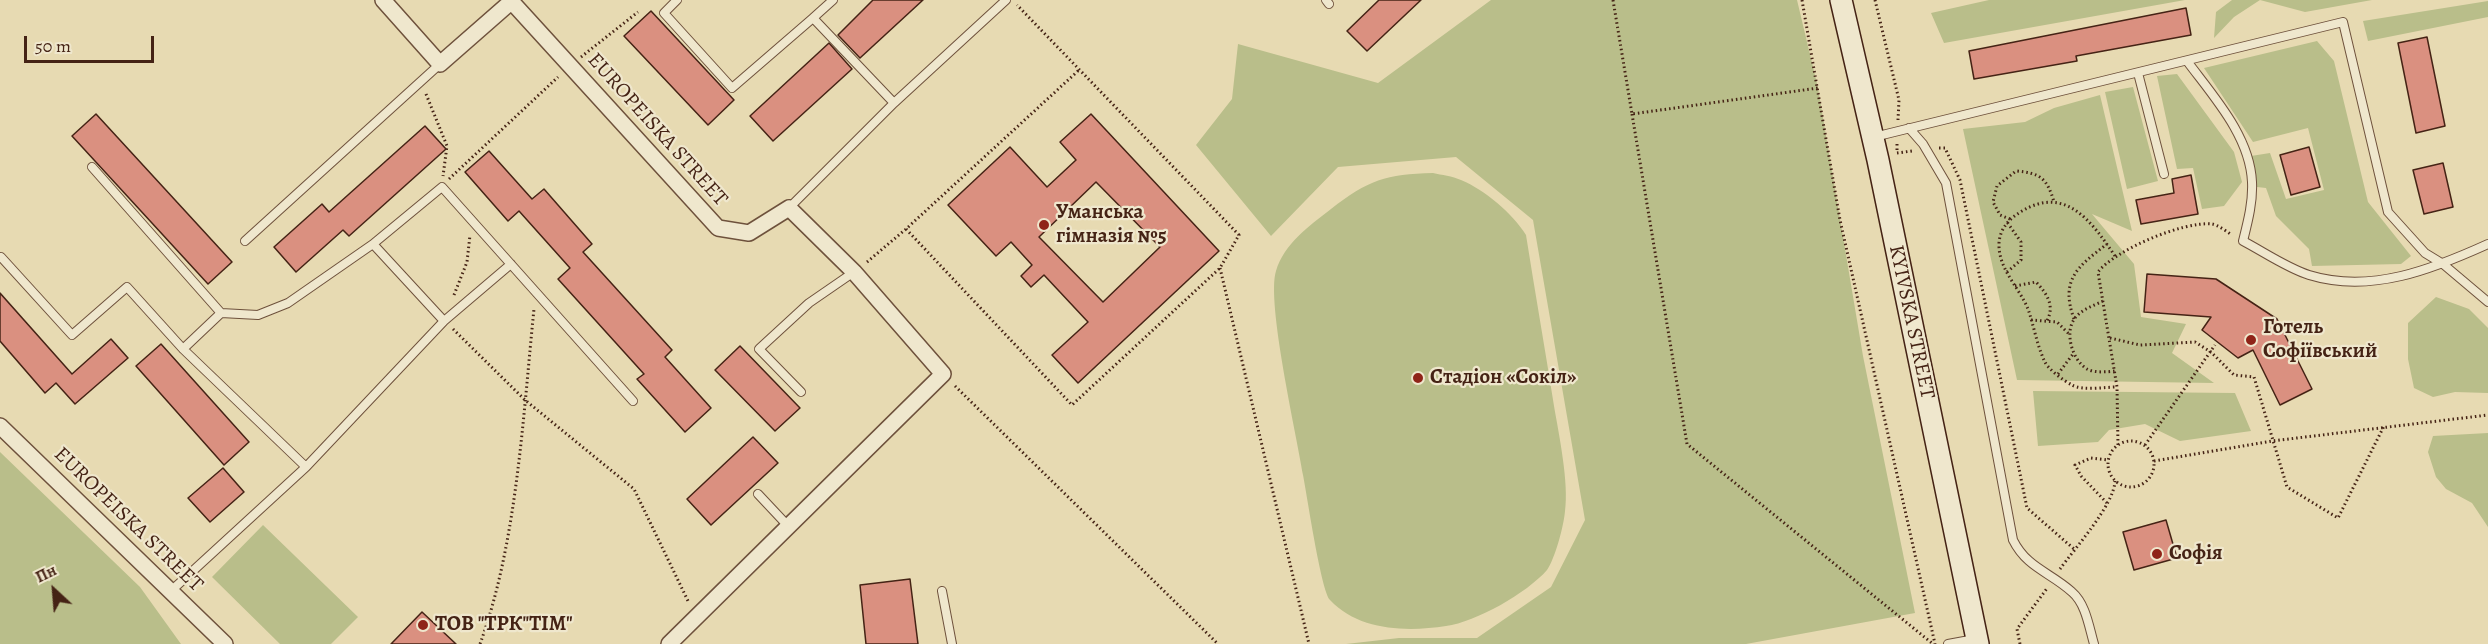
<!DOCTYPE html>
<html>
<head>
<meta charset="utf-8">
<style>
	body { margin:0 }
	#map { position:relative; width:2488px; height:644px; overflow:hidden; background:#e7dab2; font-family:Alegreya,serif }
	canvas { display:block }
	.north { position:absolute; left:24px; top:560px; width:60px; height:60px; -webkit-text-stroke:4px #efe7cd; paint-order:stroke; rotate:334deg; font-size:16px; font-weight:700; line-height:24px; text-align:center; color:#452315 }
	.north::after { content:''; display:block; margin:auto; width:21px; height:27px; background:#452315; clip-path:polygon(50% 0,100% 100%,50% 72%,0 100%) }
	.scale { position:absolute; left:24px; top:36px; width:130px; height:27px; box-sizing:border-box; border:3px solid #452315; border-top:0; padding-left:8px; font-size:18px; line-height:21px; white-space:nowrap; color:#452315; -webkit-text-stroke:4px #efe7cd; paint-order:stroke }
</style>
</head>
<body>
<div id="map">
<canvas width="2488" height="644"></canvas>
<div class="north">Пн</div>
<div class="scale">50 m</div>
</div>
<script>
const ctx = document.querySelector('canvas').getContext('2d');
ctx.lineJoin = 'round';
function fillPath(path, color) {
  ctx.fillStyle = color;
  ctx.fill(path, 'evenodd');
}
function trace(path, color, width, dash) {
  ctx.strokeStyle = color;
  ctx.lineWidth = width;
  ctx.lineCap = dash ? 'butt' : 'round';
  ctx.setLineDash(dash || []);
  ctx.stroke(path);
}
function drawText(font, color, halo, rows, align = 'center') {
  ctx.font = font + ' Alegreya,serif';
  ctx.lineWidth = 4.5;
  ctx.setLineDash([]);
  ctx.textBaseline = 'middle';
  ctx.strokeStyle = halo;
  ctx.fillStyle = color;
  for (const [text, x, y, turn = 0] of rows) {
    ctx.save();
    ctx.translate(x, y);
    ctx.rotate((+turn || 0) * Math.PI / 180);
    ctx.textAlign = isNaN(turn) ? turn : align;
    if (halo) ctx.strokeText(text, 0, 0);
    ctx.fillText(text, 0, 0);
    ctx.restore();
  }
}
fillPath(new Path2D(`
	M1491,0H1797L1818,88L1863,356L1915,613L1746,644H1346L1399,638H1477L1551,587L1585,520L1533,220L1456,157L1338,167L1271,236L1196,145L1232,99L1238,44L1378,83Z
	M1989,0H2185L1944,43L1931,13Z
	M2232,0H2372L2305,12L2260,0L2234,17L2214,38L2216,12Z
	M2488,1V17L2368,41L2363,21Z
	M2317,41L2334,61L2368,202L2411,256L2401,264L2312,266L2309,249L2276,216L2266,188L2257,187L2251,156L2270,153L2286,199L2324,190L2308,128L2253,142L2204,68Z
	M2177,74L2234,152L2242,182L2224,206L2202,209L2193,168L2177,169L2157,76Z
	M2133,87L2158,181L2127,189L2105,92Z
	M2100,95L2132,231L2092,214L2134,264L2141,317L2186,324L2172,353L2214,383L2017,380L1963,129L2025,122L2054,108Z
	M1433,173C1442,175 1452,176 1461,180C1485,190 1512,213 1526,235C1535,292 1545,349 1554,406C1559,435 1569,483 1565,511C1564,525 1555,559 1547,570C1527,593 1476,622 1446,626C1407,632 1359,631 1330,600C1321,590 1307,495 1303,475C1297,436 1266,302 1276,271C1284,244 1309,226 1331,209C1368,180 1386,174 1433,173Z
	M2436,297L2469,309L2488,328V393L2455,392L2433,397L2414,388L2408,359V323Z
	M2033,391L2235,393L2251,431L2180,441L2145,424L2109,430L2098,442L2038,446Z
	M2488,433V527L2472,503L2446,489L2436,477L2428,452L2433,436Z
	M0,452L140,587L181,644H0Z
	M263,525L358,617L331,644H280L212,577Z`), '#b9be8a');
const building = new Path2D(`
	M873,0H923L860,58L838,35Z
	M1379,0H1421L1367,51L1347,31Z
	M2186,8L2191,35L2076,56L2077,61L1974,79L1969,51Z
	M651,11L734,100L708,125L624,36Z
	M2427,37L2445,126L2416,133L2398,43Z
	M829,43L852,69L773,141L750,116Z
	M96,114L232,262L208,284L72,136Z
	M1091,114L1219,251L1078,383L1052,355L1088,322L1044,275L1031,287L1021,276L1032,265L1011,242L996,256L948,205L1010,147L1047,187L1076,160L1060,142ZM1096,182L1160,247L1103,302L1039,237Z
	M425,126L446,149L349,236L343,230L296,272L274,247L322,204L329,212Z
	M2309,147L2320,187L2291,195L2280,155Z
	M489,151L532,199L544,189L592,244L583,252L672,350L665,357L711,408L685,432L637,379L644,374L558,279L570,268L519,211L508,221L465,172Z
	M2443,163L2453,207L2424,214L2413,170Z
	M2191,175L2198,214L2141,224L2136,200L2174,193L2172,179Z
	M2147,274L2216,279L2277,319L2312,389L2280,405L2253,350L2238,358L2202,330L2211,317L2144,312Z
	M0,293L72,374L111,339L128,358L75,404L56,383L45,393L0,341Z
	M161,344L249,442L224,465L136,366Z
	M740,346L800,408L775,431L715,370Z
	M753,437L778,463L711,525L687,499Z
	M223,468L244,492L210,522L188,498Z
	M2166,520L2177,558L2134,570L2123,532Z
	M910,579L918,644H866L860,585Z
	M422,612L456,644H391Z`);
fillPath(building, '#da9080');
trace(building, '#452315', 1.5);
const lane = new Path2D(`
	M677,0L664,13L732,88L813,18L894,103
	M1326,0L1329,4
	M813,18L833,0
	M2187,61C2213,96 2250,136 2252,182C2253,202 2248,221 2243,241C2264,252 2287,268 2309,275C2371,294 2433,269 2488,244
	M2138,73L2164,174
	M1909,128L1923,144L1946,183L2013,540C2027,568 2050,572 2072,592C2086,604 2089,627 2094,644
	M1874,137L2343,22L2388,212L2425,253L2443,264L2488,302
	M92,167L221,313L258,315L288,303L373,244L444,321
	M789,208L894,103L1006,0
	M245,241L440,64
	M373,244L442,187L633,401
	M1,257L72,335L127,287L183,349L306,467
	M183,349L221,313
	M801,392L759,349L809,303L854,272
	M758,494L789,527
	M172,590L306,467L444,321L511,264
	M942,591L952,644
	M1948,644L1975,639`);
const street = new Path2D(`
	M383,0L440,64L513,0
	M511,1L718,228L749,233L789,208L854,272L943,374L669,644
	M0,426L225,644`);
const secondary = new Path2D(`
	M1841,0L1878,160L1978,644`);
trace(lane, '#6e513c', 10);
trace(street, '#6e513c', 18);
trace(secondary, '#452315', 24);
trace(new Path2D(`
	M1613,0L1632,114L1818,88
	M1802,0L1840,220L1935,644
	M1875,0L1899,100L1898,120
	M581,57L638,12
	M426,94L447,146L443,176
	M1632,114L1687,444L1933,644
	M1897,144V153L1912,151
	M1939,148H1945L1960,180L2027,508L2074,549
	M449,179L558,77
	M2010,219L2000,215L1993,202L1997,186L2016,171C2040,173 2047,178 2054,202
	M906,229L1072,405L1220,268L1239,235L1017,5
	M2115,256C2092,222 2066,185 2022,211C2010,218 2000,228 1999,243C1998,269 2019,287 2028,309C2034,326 2037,346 2045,362C2048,369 2064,381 2072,385C2082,391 2105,387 2117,387
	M867,262L906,229L1079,70
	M1220,268L1309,644
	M2007,272L2021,260V242L2007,222
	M2015,286L2036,282C2047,294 2055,305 2047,321
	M454,295L467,262L470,235
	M2103,301C2093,306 2082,309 2075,318C2064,332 2072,360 2087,369C2094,373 2107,372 2115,371
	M2074,319C2060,280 2077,267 2107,244
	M2031,320L2057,322L2069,334
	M453,329L525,400L634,489L689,603
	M2110,338L2140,345L2195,342L2211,352L2234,375L2254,377L2287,487L2338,518L2384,426
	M2058,374L2073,354
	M955,386L1218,644
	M2108 464a23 23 0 1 1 46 0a23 23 0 1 1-46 0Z
	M2118,445L2117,387L2098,272C2115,250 2183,221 2212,224C2218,225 2226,231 2232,235
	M2145,445L2215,345
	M2154,461L2272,441L2488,415
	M2107,503L2081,476L2075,465L2091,458L2108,460
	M2060,569C2075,548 2114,505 2115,481
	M480,644C517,543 523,416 534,309
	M2020,644L2017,629L2048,587`), '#452315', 3, [1.5, 3]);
trace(lane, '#efe7cd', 8);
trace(street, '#efe7cd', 15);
trace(secondary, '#efe7cd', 21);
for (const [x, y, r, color] of [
	[1044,225,6,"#8f2418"],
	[2251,340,6,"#8f2418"],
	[1418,378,6,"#8f2418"],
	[2157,554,6,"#8f2418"],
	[423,625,6,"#8f2418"]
]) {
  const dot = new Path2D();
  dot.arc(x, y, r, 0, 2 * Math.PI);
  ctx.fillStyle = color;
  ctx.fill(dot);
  trace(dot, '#efe7cd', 2);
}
drawText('21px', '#452315', '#efe7cd', [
	["EUROPEISKA STREET",657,130,48],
	["KYIVSKA STREET",1911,322,78],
	["EUROPEISKA STREET",128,520,44]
]);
drawText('bold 21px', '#452315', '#efe7cd', [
	["Уманська",1056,213],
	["гімназія №5",1056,237],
	["Готель",2263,328],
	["Софіївський",2263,352],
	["Стадіон «Сокіл»",1430,378],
	["Софія",2169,554],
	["ТОВ \"ТРК\"ТІМ\"",435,625]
], 'left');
</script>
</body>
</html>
